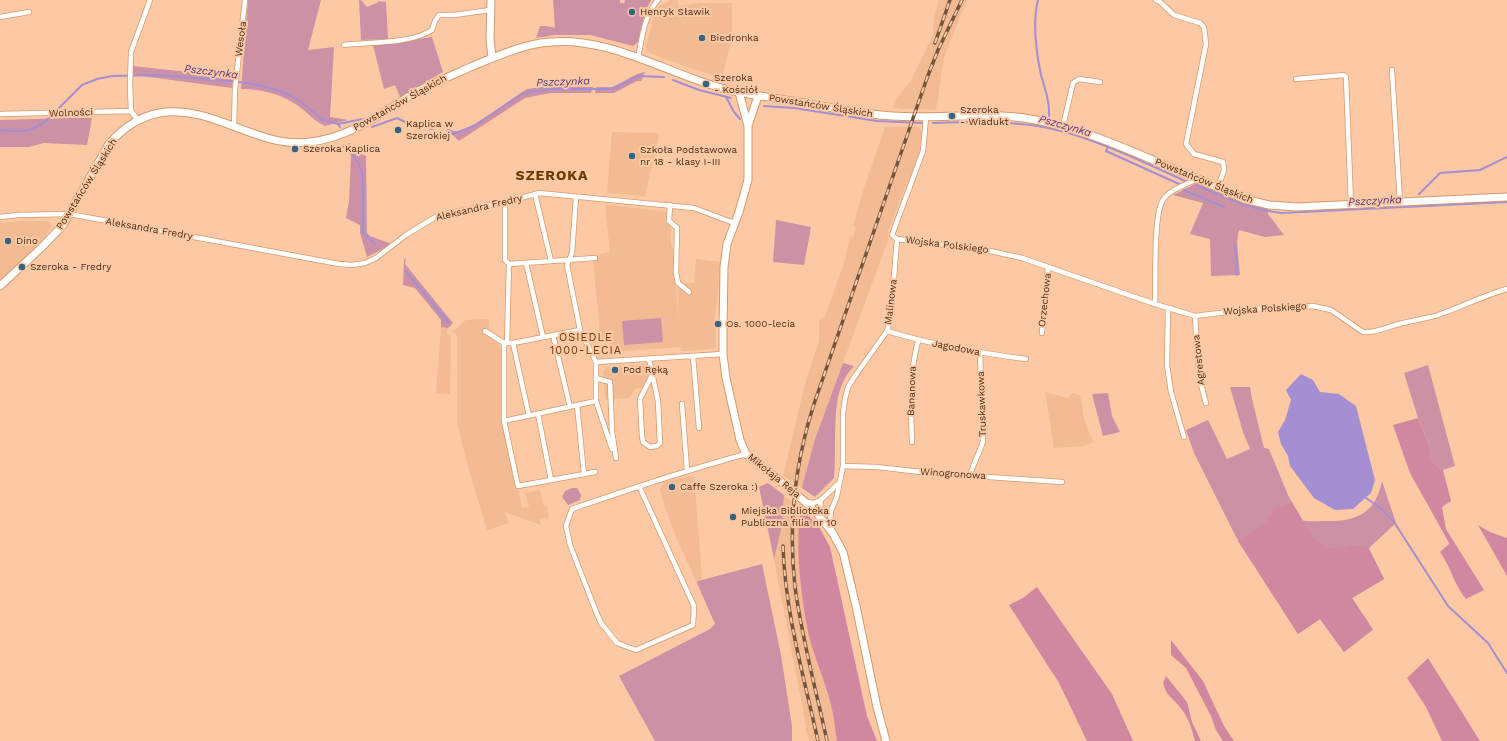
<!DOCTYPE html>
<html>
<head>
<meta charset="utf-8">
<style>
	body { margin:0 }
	canvas { display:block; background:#fdc9a4 }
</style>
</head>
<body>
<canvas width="1507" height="741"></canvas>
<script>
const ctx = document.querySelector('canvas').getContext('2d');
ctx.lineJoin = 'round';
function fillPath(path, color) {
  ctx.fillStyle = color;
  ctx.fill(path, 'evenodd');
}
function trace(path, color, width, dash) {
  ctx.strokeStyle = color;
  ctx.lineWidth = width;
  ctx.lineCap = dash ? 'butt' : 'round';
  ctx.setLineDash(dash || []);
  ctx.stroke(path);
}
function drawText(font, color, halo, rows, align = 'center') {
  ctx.font = font + ' "Work Sans",sans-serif';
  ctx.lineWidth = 4;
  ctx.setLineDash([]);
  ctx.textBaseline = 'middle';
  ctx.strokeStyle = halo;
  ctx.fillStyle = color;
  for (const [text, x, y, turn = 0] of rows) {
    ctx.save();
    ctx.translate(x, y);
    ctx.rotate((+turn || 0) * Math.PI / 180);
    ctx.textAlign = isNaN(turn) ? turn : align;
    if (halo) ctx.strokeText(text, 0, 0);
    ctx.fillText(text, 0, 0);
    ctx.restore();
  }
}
fillPath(new Path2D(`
	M671,0H677L679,6L700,3H732V36L722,78L696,70L649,53L646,47L655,11L659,6Z
	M939,0H968L961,14L944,57L936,110L893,108L897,98L910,82L933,35L934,16Z
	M885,127H918L923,132L918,157L888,231V240L815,439L802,488L783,476L804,388L819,340V320L825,316L845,260L850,236L853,237L856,227L853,226L863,191Z
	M612,132L659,133L645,197L607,193Z
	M605,205L666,211L665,223L671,224V244L673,249L679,325L677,284L694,283L696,259L721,262L715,318L716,347L711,349L690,351H681L680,347L612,352L610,342H601L593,261L599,254L610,252Z
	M22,221H49L51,226L45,237L15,269L0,279V223Z
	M487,319L489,321L490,338L500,345V350H506L504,420L522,508L529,507L525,493L540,490L544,507L547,506L549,517L540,520L541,525L505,512L509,523L487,530L467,463L457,422V336L453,331L466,320Z
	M441,327L448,328L447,333L451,338L450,394L436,393Z
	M653,364L655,387L637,388L629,398L605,400L603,372L607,367Z
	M1045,392L1068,398L1072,393L1080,395L1084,419L1093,442L1085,446L1054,448Z
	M694,476L702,578L697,583L678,542L664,504L660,489L664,481Z
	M784,495L801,509L799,516V547L801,586L810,640L833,713L837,741H810L806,732V726L774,559L782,525Z`), '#f2bb93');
fillPath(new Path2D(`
	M248,0H321L308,50L334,47L330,117L348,120L325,126C316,122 310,115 302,109C285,95 264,89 241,89Z
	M359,0H361L367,7L379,2L377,1L386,2L388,39L361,40Z
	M553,0H620V3H624L625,0H651L645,12L638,42L633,46L590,35H555L536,38L540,26H546L555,28Z
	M432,37L443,72L400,97L395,85L384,89L373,45Z
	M133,66L233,77L232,88L134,75L133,72Z
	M645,72L641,81H637L614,93H595L596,87H613L637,74Z
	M549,86L593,87L591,93H550L525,98L459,141L443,126C448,128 453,132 458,131C471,130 509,101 522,92L527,89Z
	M68,118H92L87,145L44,143L29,147H0V120Z
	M350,143L355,151L366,156L367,233L370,236L392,244L367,257L360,233V225L346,218L349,201L351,156L342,146Z
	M1197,183L1242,201L1268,208V214L1284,235L1265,237L1239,230L1237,242L1240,275L1211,276L1210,239L1190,234L1203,203L1173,195Z
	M776,220L811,227L804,265L773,262Z
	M406,258L405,264L453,323L448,328L441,327V320L415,288L403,285L404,260Z
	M661,318L663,342L624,345L622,321Z
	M843,363L854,366C835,386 836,411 835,437C835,450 835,464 834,478L815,497L802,488V487L815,439Z
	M1428,365L1455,466L1443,470L1431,461L1430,448L1418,418L1404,373Z
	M1230,387H1250L1252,399L1264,448L1269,449L1288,495L1301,520C1308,522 1316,521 1323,521C1355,522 1375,515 1382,481L1396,523L1369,548L1384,579L1352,598L1373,630L1344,652L1320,619L1298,634L1236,537L1194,453L1186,430L1208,420L1227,459L1250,449L1243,432Z
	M1108,393L1112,416L1120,432L1103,436L1092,394Z
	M768,483L784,495L782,525L774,559L759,487Z
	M572,488H577L581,495L580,500L568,505L562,497L565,491Z
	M762,564L781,655L792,726V741H655L619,676L710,629L715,624L697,583L698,581Z`), '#cc91a5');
fillPath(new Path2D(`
	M1418,418L1430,448L1431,461L1443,470L1451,501L1442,507L1446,529L1484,590L1466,599C1454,585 1451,567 1440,552L1449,544L1448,541L1410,473L1393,425Z
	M1292,502L1313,538L1326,548L1340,549L1354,545L1368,548L1384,579L1352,598L1372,628L1344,652L1320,619L1298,634L1238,541L1265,523L1273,510Z
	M801,509L818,525L830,547L867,716L877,741H837C835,732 835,723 833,714C828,689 817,665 810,640C802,607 794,542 801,509Z
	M1478,525L1490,532L1507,538V576Z
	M1037,587L1112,694L1133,741H1087L1059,683L1009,605L1023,598Z
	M1171,640L1203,681L1224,726L1234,741H1223L1216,730L1211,716L1186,668L1171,655Z
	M1428,658L1480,741H1442L1426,707L1407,678Z
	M1166,676L1187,702L1192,722L1201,741H1195C1192,729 1188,716 1179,706C1171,696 1167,697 1163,683Z`), '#d287a1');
fillPath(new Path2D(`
	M1301,374L1313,380L1320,392L1339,394L1356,406L1375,480L1371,493L1353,509L1335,510L1314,498L1290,466L1288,456L1281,444L1278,432L1285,420L1291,400L1286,390Z`), '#a38fd2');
trace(new Path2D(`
	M1038,0C1032,24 1036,51 1041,75C1045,89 1050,102 1049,117
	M673,80L699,90L731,98
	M726,97L734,112L740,119
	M764,106L794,108L877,121L922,123
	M58,109L82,85L97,79L112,76L160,75L240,82L263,86L286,93L300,101L323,120L338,124L363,119
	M933,123C966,122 998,121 1031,125C1083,132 1137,159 1185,181
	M338,124L340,127
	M372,127L397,118L407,123L433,129
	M0,130C20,132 33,133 49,118
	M447,132L453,134L474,126L523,93L549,89H611L625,83L638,76L664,77
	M1108,147L1106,151L1179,184
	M350,150L358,162L363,177V233L375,244
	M1196,185C1224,197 1251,210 1282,213L1507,202
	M1184,190L1224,207
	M1419,194L1440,173L1480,170L1507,157
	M1235,245L1237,275
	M406,272L448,322
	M1366,498L1379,507L1394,522L1448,606L1488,643L1507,673`), '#a38fd2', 2);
const street = new Path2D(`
	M1156,0L1159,1L1174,15L1200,23L1204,27L1206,44L1186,144L1194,154L1223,162L1224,170L1218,188
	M0,17L29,12
	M344,45C370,42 411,44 432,30L435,21L439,15H454L490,10
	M638,58C642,38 644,15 658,0
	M1392,70L1400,202
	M1296,79L1344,75L1346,77L1351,204
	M131,111L130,85L131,52L150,0
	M0,114L131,111L138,120
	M234,126L235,89L245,0
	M1063,126L1073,83L1079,79L1100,82
	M535,194L551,261
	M576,197L572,253L567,265L580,330
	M505,202V260L509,264L507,343
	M670,205L669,221L677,228L676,273L678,283L689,292
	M0,217L18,215L70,214L339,264L352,265L365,263L376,258L406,235L437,216L517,199L539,193L694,208L734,223
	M897,239L990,251L1022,258L1155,304L1195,316L1252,309L1313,306L1331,310L1363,332C1376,333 1387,327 1399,324C1413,320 1427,319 1441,314C1463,306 1483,296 1507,289
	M526,263L543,337
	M509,264L595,258
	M1155,304C1156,284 1153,214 1163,200C1170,189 1186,185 1197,179
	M1168,308L1167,365L1171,392L1184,437
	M1195,316C1197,345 1197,375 1206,403
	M485,331L504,343H513L580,330L596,362L723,354
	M887,331C933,345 979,353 1026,359
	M1042,333L1048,267
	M553,335L570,407
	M504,343V421L596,401V362
	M513,343L529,416
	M693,356L699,428
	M649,359L658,401L660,443L657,446L650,447L643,442L642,436L640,399L652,375
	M596,378L610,382L612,431L616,458
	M596,401L612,449
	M682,404L687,470
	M577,405L584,474
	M538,414L551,480
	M504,421L518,486L595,472
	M912,442C911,408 909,375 918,341
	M843,466L877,467L930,473L1062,482
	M970,476C973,463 980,453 983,441L980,353
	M839,483L821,500L819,515L831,511L837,496L843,466V414L845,399L848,387L855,376L887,331L891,316L897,239L892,235L923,151L926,117
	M639,486L694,606L693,625L636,650L617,643L601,623L597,614L570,545L566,526L572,509C630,489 687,470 746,454
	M807,502L814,503L821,500
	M831,511L830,522L832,531`);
const secondary = new Path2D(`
	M491,0L490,39L492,58
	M739,92L748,126V180L739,212L727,244L724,267L723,332V354L726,378L740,440L746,454L795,493L815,511L832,532L843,552L856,606L877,707L886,741
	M748,126L758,96
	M0,286L41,248L63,225L109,144C122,129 139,117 159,113C214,104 256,149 310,142C352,137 383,112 418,91C436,82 455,74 473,66C495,57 517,47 541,43C609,32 673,79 738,92C757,96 777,98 797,102C829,107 860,114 892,116C936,119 981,112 1024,118C1071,125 1113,143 1155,161C1185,174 1215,186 1244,199L1269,205L1297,207L1507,197`);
trace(street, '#d6996b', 6);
trace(secondary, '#d6996b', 9);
trace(street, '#fff', 4.5);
trace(secondary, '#fff', 7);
const rail = new Path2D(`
	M935,43L950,0
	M783,546C785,613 804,677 818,741
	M827,741C816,690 802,639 795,587C788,525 795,463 814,404L927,78L938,50L962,0`);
trace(rail, '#75553e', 3.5);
trace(rail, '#fdc9a4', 2, [6]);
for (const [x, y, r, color] of [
	[632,12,4,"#336482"],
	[702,38,4,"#336482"],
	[706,84,4,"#336482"],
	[952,116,4,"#336482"],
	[398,130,4,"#336482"],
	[295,149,4,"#336482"],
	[632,156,4,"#336482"],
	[8,241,4,"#336482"],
	[22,267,4,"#336482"],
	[718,324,4,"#336482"],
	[615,370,4,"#336482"],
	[672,487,4,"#336482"],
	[733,517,4,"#336482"]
]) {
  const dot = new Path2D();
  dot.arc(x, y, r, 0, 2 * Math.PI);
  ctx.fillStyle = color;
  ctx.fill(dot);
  trace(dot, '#fdc9a4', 1.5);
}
drawText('10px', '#472e1b', '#fdc9a4', [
	["Henryk Sławik",640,12],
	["Biedronka",710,38],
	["Szeroka",714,78],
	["- Kościół",714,90],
	["Szeroka",960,110],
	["- Wiadukt",960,122],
	["Kaplica w",406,124],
	["Szerokiej",406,136],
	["Szeroka Kaplica",303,149],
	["Szkoła Podstawowa",640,150],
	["nr 18 - klasy I-III",640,162],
	["Dino",16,241],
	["Szeroka - Fredry",30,267],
	["Os. 1000-lecia",726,324],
	["Pod Ręką",623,370],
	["Caffe Szeroka :)",680,487],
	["Miejska Biblioteka",741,511],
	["Publiczna filia nr 10",741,523]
], 'left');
drawText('10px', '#472e1b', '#fdc9a4', [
	["Wesoła",241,39,-83],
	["Powstańców Śląskich",400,103,-29],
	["Powstańców Śląskich",821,106,9],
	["Wolności",71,113,-2],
	["Powstańców Śląskich",1204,181,22],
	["Powstańców Śląskich",87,184,-58],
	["Aleksandra Fredry",479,208,-13],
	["Aleksandra Fredry",149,229,10],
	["Wojska Polskiego",947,245,7],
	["Orzechowa",1045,300,-84],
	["Malinowa",891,302,-83],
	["Wojska Polskiego",1265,309,-4],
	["Jagodowa",956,348,11],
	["Agrestowa",1199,360,-96],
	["Bananowa",912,391,-88],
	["Truskawkowa",982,404,-92],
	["Winogronowa",953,474,4],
	["Mikołaja Reja",774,476,39]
]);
drawText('italic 11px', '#533685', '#fdc9a4', [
	["Pszczynka",211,72,7],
	["Pszczynka",563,82,-2],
	["Pszczynka",1065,126,16],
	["Pszczynka",1375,201,-3]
]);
ctx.letterSpacing = '1px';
drawText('11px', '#6c3701', '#fdc9a4', [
	["OSIEDLE",586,338],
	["1000-LECIA",586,351]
]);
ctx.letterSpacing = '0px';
ctx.letterSpacing = '1px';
drawText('bold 14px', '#6c3701', '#fdc9a4', [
	["SZEROKA",552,176]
]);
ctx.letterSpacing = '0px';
</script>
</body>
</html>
